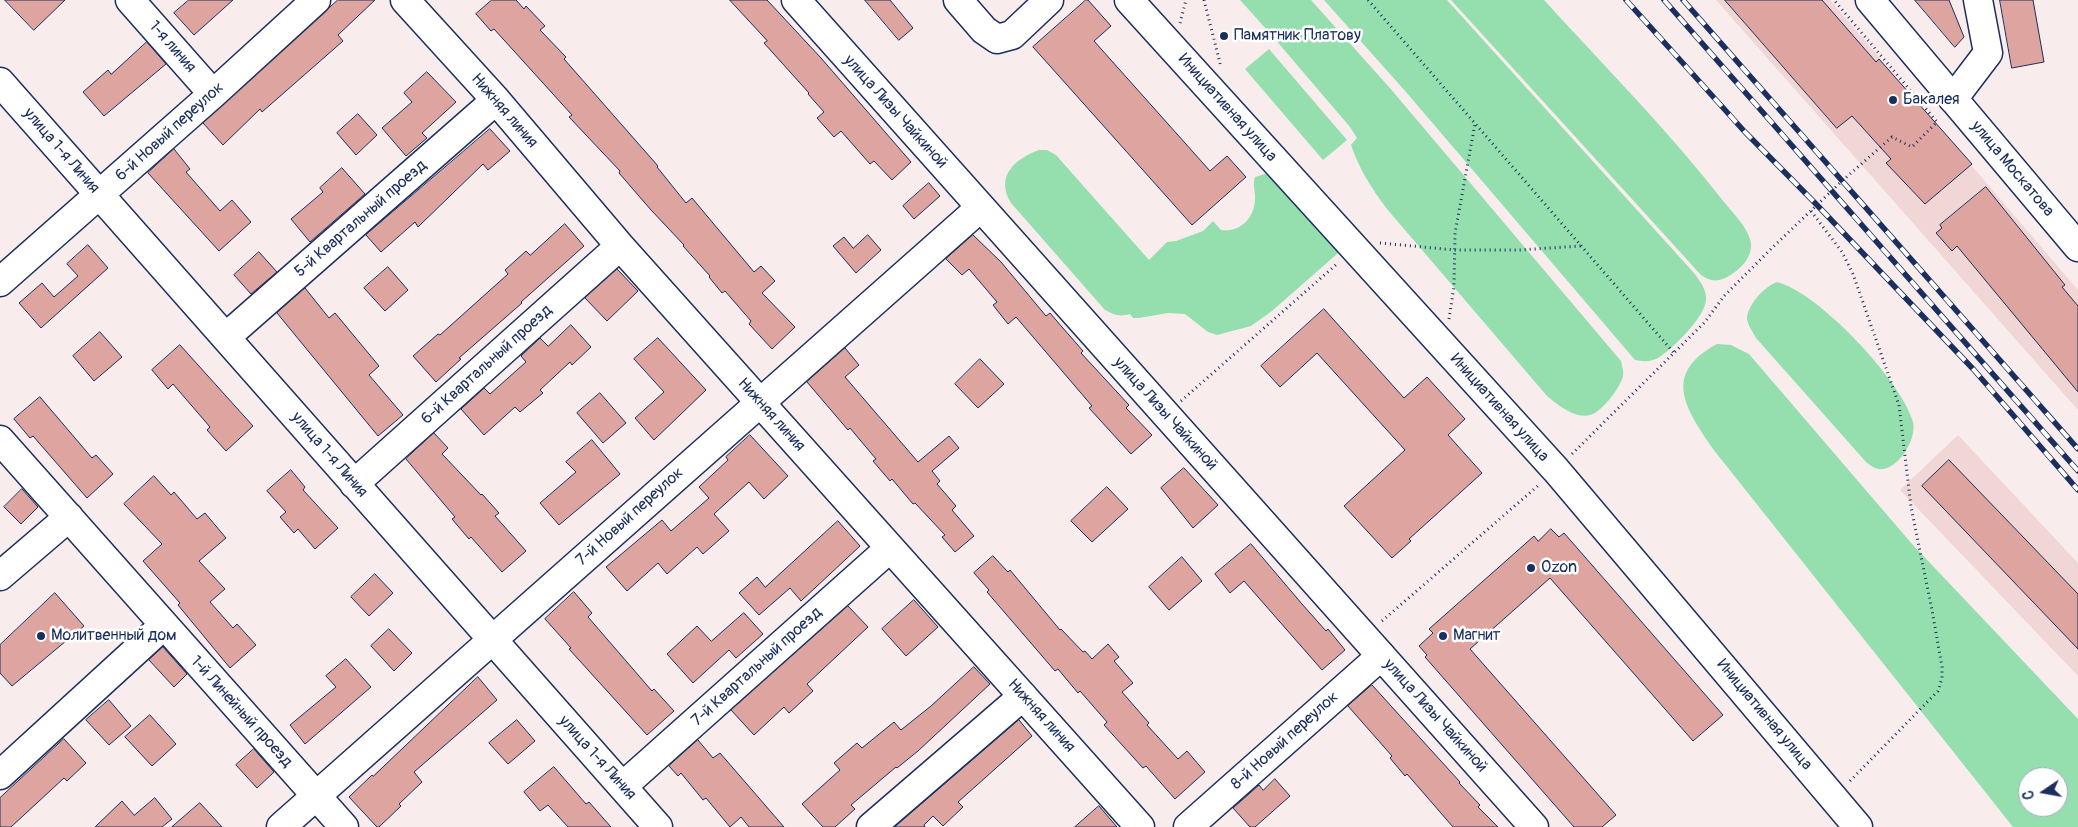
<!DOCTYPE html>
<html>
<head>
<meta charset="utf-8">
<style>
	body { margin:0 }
	#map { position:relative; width:2078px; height:827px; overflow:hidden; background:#f8edec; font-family:Pangolin,sans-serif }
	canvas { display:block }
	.north { position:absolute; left:2018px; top:767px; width:50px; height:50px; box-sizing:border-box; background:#fff; border:1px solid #a4acbf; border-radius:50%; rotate:258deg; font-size:14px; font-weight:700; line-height:20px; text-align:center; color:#1b2f5e }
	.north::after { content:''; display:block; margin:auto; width:18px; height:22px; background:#1b2f5e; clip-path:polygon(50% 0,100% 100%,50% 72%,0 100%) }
</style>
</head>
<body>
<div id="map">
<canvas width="2078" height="827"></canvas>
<div class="north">С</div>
</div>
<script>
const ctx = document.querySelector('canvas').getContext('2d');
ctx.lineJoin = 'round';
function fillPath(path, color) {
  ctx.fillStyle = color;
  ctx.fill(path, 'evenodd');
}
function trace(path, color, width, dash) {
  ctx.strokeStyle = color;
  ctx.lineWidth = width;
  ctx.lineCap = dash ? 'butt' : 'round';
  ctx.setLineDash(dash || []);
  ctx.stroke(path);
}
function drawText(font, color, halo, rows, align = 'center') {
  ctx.font = font + ' Pangolin,sans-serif';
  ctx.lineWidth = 5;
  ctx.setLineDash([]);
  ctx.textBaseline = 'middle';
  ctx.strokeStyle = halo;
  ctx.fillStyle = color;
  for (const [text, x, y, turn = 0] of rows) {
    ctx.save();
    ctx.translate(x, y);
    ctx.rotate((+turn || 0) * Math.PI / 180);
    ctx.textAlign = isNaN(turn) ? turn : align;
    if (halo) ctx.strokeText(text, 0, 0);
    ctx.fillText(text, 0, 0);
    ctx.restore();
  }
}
fillPath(new Path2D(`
	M1716,0H1830L2078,290V410Z
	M1958,435L2078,563V676L1900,490Z`), '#f0d7d5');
fillPath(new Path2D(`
	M1240,0H1311L1389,87L1621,361C1622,366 1624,371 1623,376C1621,387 1601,413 1590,415C1575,419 1558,405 1547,396L1387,209C1372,189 1359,169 1351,145L1357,138L1350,127L1268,31Z
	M1324,0H1447L1694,273C1700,281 1707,290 1706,300C1705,317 1674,347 1661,356C1653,362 1644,362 1635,360L1406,92Z
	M1451,0H1544C1605,67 1669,131 1724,202C1733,213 1749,229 1751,243C1752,259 1740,269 1729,276C1719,282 1710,282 1701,275Z
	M1269,49L1347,140L1323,160L1245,69Z
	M1039,150H1047L1056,155L1149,260L1167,242L1176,241L1203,231L1213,221L1221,230C1239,233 1254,219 1255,200C1256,192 1252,185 1255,177L1271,172L1341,246L1337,254L1272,311L1251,326L1217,335L1208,332L1185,314L1168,313L1139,318H1133L1130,314C1120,317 1114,315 1105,310L1011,203C995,177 1014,159 1039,150Z
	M1777,282C1818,292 1902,381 1913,422C1917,438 1900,467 1883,469C1876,470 1871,466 1866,462L1756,338C1753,332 1748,326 1747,319C1747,305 1765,286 1777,282Z
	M1717,344L1731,345L1749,354L1912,544L2078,719V827H2013L1713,449C1686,409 1661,374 1717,344ZM2028,777H2058V807H2028Z`), '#95dfae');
const building = new Path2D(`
	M5,0H65L34,30Z
	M189,0H233L194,35L174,13Z
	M338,0H375L338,35L343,41L262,112L260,109L223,145L203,123Z
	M492,0H516L524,9L526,6L545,26L540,30L566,57L564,59L658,166L657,167L686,203L692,198L754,272L761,266L775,281L762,293L795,327L772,349L749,324L751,321L725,291L722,293L709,277L710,276L683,246L684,245L651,210L619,173L620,171L569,117L572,115L494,29L491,31L476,14Z
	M730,0H767L821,58L911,162L892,180L874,161L870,164L841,131L834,137L817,118L824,112L808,94L809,93L764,43L767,41Z
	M865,0H890L913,28L899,40Z
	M1086,0H1088L1111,26L1094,41L1210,171L1227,156L1246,177L1192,225L1033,47Z
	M1725,0H1822L1876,62L1879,59L1972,164L1925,204L1886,163L1891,159L1852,116L1837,128Z
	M1915,0H1949L1964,37L1955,47Z
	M2000,0H2033L2044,62L2012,68Z
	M147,42L166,64L104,116L83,92L108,70L111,74Z
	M427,72L456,102L422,133L427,138L406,156L382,128L412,102L404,93Z
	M358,114L377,135L356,155L337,133Z
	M490,129L510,151L488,170L483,164L418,227L415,222L381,252L366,235Z
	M174,149L190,169L186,172L220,211L232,200L251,222L219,251L148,173Z
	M342,168L365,194L310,242L291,219L323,192L320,188Z
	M929,183L940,196L914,219L903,206Z
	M1986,187L2065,285L2062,287L2078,306V392L1957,246L1952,251L1936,233L1942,228L1940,225Z
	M565,224L584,246L521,302L522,303L459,358L461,359L436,382L413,356L438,334L440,335L508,274L505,270L526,251L530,255Z
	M868,235L881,250L856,273L833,246L844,237L853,248Z
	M973,235L1001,262L1046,316L1050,313L1062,327L1083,351L1081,353L1129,405L1126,408L1152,435L1131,454L1089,408L1092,406L1016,317L1008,324L993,305L997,302L969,269L962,275L946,259Z
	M88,245L108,268L41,328L19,303L42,283L54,297L78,276L67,264Z
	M259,252L277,272L251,294L234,275Z
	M388,267L408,290L385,311L364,288Z
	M617,269L638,291L607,321L585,298Z
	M305,288L329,318L335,313L379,366L369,375L403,415L378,436L277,313Z
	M1324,309L1404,398L1427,377L1465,419L1448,435L1482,473L1409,539L1411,541L1392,558L1344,506L1405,450L1317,353L1280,387L1261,366Z
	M571,325L591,347L572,365L570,362L540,390L543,393L520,412L515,407L484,435L461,409L484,388L490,394L526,362L521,356L540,338L548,346Z
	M100,332L122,357L94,381L73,356Z
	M658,338L706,390L654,440L635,418L664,392L634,359Z
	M180,345L253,426L226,451L207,430L210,427L173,384L168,389L152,370Z
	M845,348L859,365L845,377L918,462L949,436L959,448L932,471L940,481L937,484L956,506L952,510L974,536L955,552L942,537L945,535L915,503L913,504L892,479L890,481L873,461L876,459L850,428L848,430L807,382Z
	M980,359L1004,384L978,408L955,384Z
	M600,393L626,423L603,443L577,413Z
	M40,397L92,458L96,455L113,474L87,498L33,436L30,438L14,419Z
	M434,433L448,448L442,454L481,495L482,494L499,513L495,516L526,551L502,572L471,537L469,539L452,519L455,517L406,459Z
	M750,435L788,476L764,499L749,482L714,514L729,531L703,554L697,547L667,574L658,563L627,591L606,567L662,520L671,531L709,498L699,487L728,460L726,457Z
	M592,440L620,474L559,525L540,503L576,472L566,462Z
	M1949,460L2078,594V649L1922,486Z
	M1184,468L1218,505L1193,528L1161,488Z
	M291,470L305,487L303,490L338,528L315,549L298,529L294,533L280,517L286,512L267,491Z
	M154,476L171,495L174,492L197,519L205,513L226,538L199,561L225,589L210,602L233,628L237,624L256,645L230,668L178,605L180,603L143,561L162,544L124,504Z
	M1107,487L1128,509L1092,542L1071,521Z
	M22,489L38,507L21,524L4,507Z
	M838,521L860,546L801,601L790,588L759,615L739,593L757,577L765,587Z
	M1551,529L1559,537L1564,533L1723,715L1693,741L1550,578L1470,649L1616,815L1602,827H1574L1425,657L1427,655L1419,646L1433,633L1429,629L1534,536L1538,541Z
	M1251,544L1302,604L1326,631L1328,629L1345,650L1322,670L1244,581L1230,593L1215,574Z
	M993,556L1008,572L1010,570L1060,630L1061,629L1083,652L1085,651L1092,659L1108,644L1119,657L1114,661L1133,683L1122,692L1149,723L1147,725L1178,759L1187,751L1205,772L1175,799L1146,766L1143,768L1123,746L1104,725L1107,722L1080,691L1078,693L1058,669L1055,671L987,592L989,590L974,573Z
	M1182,557L1202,581L1169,610L1149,587Z
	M375,574L393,593L369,616L351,597Z
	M574,592L592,613L588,617L652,691L654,689L674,711L647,735L569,649L571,648L545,619Z
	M55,593L84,626L12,686L0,673V645Z
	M914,600L938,627L906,656L882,629Z
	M848,606L868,627L807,684L813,691L789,713L784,707L754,735L731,710Z
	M744,613L763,634L736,658L729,650L693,683L667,654L697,626L711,641Z
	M389,629L412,653L394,671L371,646Z
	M163,647L187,674L174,687L149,660Z
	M346,659L371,687L305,744L290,725L336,687L326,676Z
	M974,667L990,684L918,751L897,768L896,767L851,805L855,809L835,827H823L802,804L840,770L834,763L857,743L862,748L894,722L901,730L931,706Z
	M478,677L497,700L414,772L422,782L399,804L401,806L379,827H377L349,797L372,775L373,776Z
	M1372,685L1460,782L1459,783L1480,805L1478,807L1498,827H1453L1407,774L1405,776L1390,758L1392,756L1348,706Z
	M109,700L131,726L109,745L86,720Z
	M150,715L176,744L152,766L125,737Z
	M517,720L535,741L508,764L489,743Z
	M1019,720L1032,736L958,802L963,807L943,826L933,816L924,825L925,827H895Z
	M64,739L86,763L67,781L64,778L11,827H0V798Z
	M698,740L713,758L720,753L784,827H749L741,817L730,827L706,798L703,800L681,773L678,776L669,766Z
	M254,749L274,772L257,788L236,765Z
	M554,767L586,804L589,802L611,827H568L548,805L540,811L524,792Z
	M1275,779L1290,796L1255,827H1250L1233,808L1259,785L1263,790Z
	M155,798L172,819L162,827H95L122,801L134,815Z
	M200,803L222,827H172Z
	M1099,806L1117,827H1075Z`);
fillPath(building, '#dea49f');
trace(building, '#1b2f5e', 1);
const minor = new Path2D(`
	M130,0L213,94
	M405,0L496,100L620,246L1140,827
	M958,0L984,30L997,39L1012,35L1049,0
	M1129,0L1556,470L1858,827
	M0,82L658,827
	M1953,99L1988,53L1978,0
	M0,282L213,94L316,0
	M226,337L496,100
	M0,440L344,827
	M354,484L620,246
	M0,576L69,517
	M0,775L164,625
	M623,786L890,548
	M281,827L980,208
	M871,827L1023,696
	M1188,827L1381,656`);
const major = new Path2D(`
	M796,0L1534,827
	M1870,0L2078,247`);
trace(minor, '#1b2f5e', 31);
trace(major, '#1b2f5e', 31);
trace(new Path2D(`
	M1204,0L1221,67
	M1368,0L1674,353
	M1180,23L1186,0
	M1811,211L1842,252L1853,274L1899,405L1911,507L1932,610L1942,667V678L1938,691L1848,783
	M1380,243L1455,250H1519L1581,246
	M1449,319L1454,286L1455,233L1475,124
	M1181,401L1338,263
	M1572,454L1705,322L1724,296L1773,247L1842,181L1892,137L1912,147L1937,122L1834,0
	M1382,621L1540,484`), '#1b2f5e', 3, [1, 4]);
trace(minor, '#fff', 28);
trace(major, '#fff', 28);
const rail = new Path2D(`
	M1626,0L1744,131L1817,205L1974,370L2078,490
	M1664,0L2078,471
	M1683,0L2078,449`);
trace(rail, '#1b2f5e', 5.5);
trace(rail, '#fff', 4, [11]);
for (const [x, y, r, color] of [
	[1224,36,5,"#1b2f5e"],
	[1893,100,5,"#1b2f5e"],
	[1531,568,5,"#1b2f5e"],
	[41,636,5,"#1b2f5e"],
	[1443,636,5,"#1b2f5e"]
]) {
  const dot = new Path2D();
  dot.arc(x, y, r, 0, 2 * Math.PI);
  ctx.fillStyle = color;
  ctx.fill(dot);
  trace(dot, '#fff', 2);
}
drawText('16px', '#1b2f5e', '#fff', [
	["Памятник Платову",1234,36],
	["Бакалея",1903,100],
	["Ozon",1541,568],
	["Молитвенный дом",51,636],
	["Магнит",1453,636]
], 'left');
drawText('16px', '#1b2f5e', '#fff', [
	["1-я линия",172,47,49],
	["Инициативная улица",1227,108,48],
	["Нижняя линия",504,111,49],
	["улица Лизы Чайкиной",895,112,48],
	["6-й Новый переулок",170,132,-42],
	["улица 1-я Линия",61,151,49],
	["улица Москатова",2012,169,50],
	["5-й Квартальный проезд",361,219,-41],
	["6-й Квартальный проезд",487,365,-42],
	["Инициативная улица",1499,408,48],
	["улица Лизы Чайкиной",1165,414,48],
	["Нижняя линия",771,415,48],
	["улица 1-я Линия",329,455,49],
	["7-й Новый переулок",630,517,-42],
	["7-й Квартальный проезд",757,667,-42],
	["1-й Линейный проезд",241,712,48],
	["Инициативная улица",1764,715,50],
	["Нижняя линия",1041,716,48],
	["улица Лизы Чайкиной",1435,716,48],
	["8-й Новый переулок",1285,741,-42],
	["улица 1-я Линия",597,758,48]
]);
</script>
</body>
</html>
